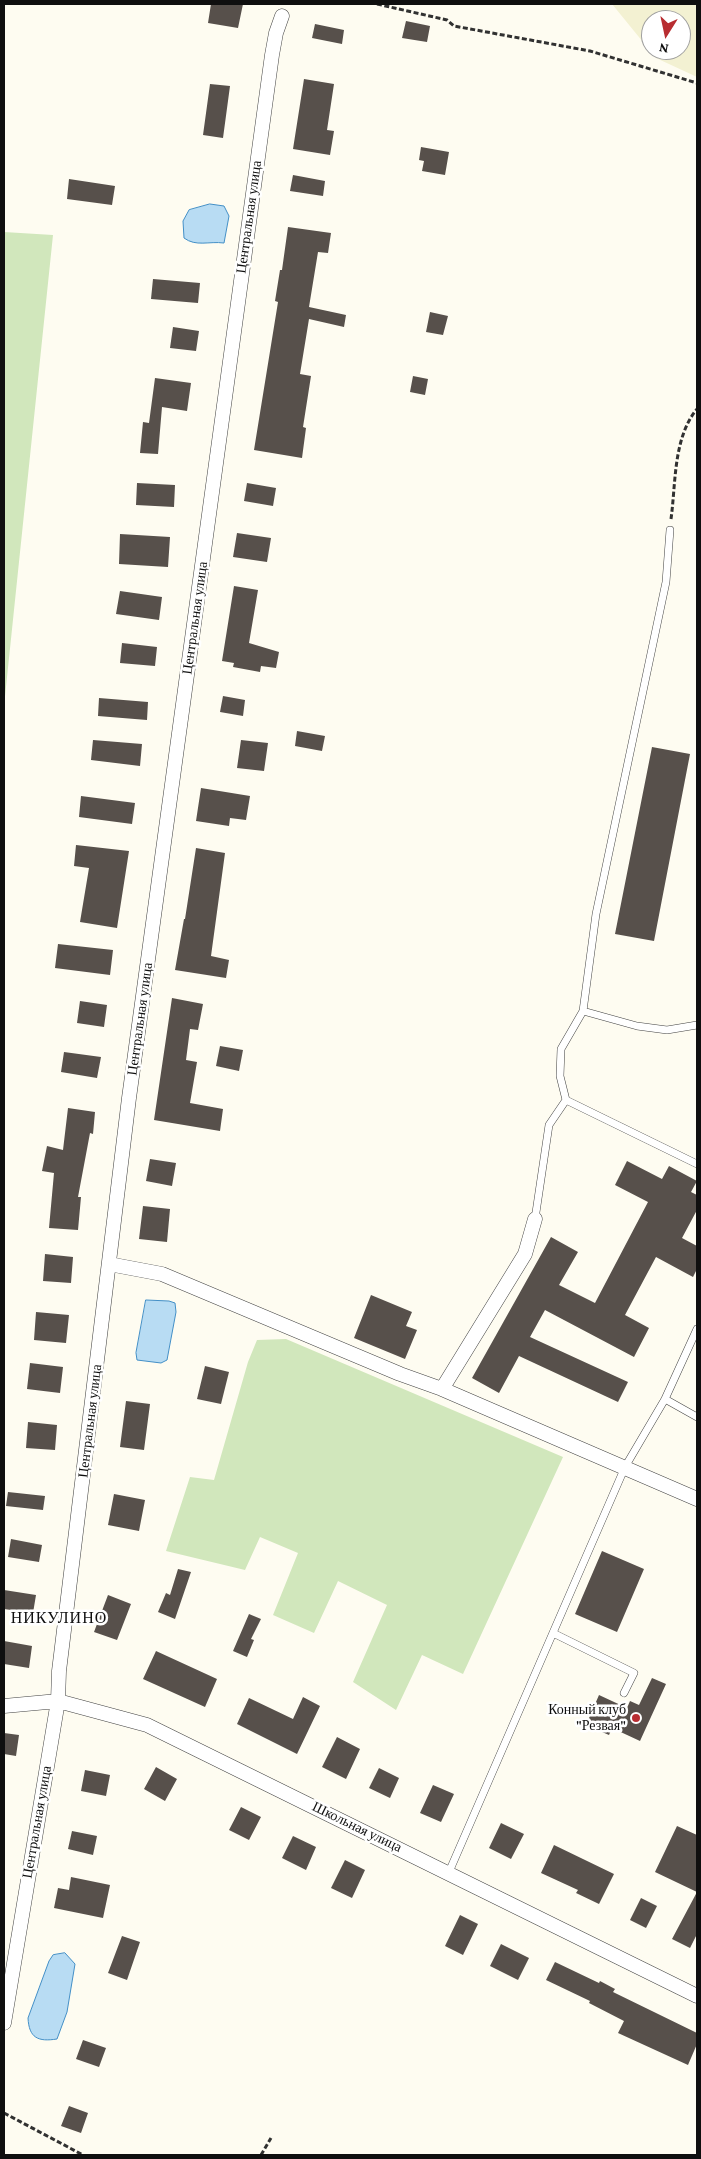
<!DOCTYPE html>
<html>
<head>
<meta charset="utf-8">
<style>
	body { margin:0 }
	#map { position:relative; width:701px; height:2159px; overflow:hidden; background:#fefcf1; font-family:"Crimson Pro",serif }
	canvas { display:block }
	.frame { position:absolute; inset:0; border:5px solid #0f0f0f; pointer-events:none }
	.north { position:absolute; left:641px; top:10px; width:50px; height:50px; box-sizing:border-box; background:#fff; border:1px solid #9f9f9f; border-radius:50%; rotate:190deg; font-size:14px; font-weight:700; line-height:20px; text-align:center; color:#0f0f0f }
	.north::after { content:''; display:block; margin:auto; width:18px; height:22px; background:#b82d31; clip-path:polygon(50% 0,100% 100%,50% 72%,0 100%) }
</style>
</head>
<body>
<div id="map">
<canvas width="701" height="2159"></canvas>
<div class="frame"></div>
<div class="north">N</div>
</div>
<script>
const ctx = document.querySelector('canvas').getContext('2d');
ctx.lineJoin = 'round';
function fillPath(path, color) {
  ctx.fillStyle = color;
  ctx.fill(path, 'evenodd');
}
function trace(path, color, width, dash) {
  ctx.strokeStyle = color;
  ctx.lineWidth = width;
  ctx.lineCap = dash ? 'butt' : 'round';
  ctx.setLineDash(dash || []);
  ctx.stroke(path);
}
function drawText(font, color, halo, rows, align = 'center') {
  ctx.font = font + ' "Crimson Pro",serif';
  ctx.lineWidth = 5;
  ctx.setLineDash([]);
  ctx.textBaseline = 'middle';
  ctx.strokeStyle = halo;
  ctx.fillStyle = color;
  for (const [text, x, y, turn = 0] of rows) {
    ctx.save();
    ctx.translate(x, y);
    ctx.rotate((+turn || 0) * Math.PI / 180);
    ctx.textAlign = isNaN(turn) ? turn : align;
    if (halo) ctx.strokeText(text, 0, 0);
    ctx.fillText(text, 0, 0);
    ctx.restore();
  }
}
fillPath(new Path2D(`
	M612,4H697V77L656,58ZM651,20H681V50H651Z`), '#f3f1d2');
fillPath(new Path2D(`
	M4,232L53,235L4,706Z
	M286,1339L563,1457L463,1674L422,1655L396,1710L353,1682L387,1605L338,1581L314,1633L273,1615L298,1553L260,1537L245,1570L166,1551L190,1477L214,1480L248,1362L257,1340Z`), '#d1e7bc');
const water = new Path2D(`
	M210,204L224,206L229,216L224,243C209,241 196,247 184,238L183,221L189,210Z
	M146,1300L169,1301L175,1303L176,1312L167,1360L161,1363L137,1360L136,1353Z
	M65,1953L75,1964L67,2012L57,2039C38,2042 29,2038 28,2018L49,1961L53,1955Z`);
fillPath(water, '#b8dcf3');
trace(water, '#438fc6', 1);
fillPath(new Path2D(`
	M211,4H243L238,28L208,23Z
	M406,21L430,26L427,42L402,38Z
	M315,24L344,30L342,44L312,38Z
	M304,79L334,84L327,130L334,131L330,155L293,149Z
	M210,84L230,86L223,138L203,135Z
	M421,147L449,152L445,175L422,171L424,161L419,160Z
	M293,175L325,181L323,196L290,191Z
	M69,179L115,186L112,205L67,199Z
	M288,227L331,233L328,253L318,252L309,307L346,315L344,327L309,319L300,374L311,376L303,427L306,428L302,458L254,450L278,302L275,301L280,270H282Z
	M153,279L200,283L198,303L151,299Z
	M430,312L448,316L443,335L426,332Z
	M173,327L199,331L196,351L170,348Z
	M413,376L428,379L425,395L410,392Z
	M155,378L191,383L187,411L162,407L158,454L140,453L143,422L149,423Z
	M137,483L175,485L174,507L136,505Z
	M247,483L276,488L273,506L244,501Z
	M237,533L271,538L267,562L233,557Z
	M120,534L170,537L168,567L119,564Z
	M234,586L258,590L249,643L279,652L276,668L261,666L260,672L233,667L234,663L222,661Z
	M120,591L162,597L159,620L116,614Z
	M122,643L157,647L155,666L120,663Z
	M223,696L245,700L243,716L220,712Z
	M99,698L148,702L147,720L98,716Z
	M297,731L325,736L322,751L295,746Z
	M93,740L142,744L140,766L91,760Z
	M241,740L268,743L264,771L237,768Z
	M652,747L690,754L654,941L615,934Z
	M201,788L250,796L246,820L230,818L229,826L196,821Z
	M81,796L135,803L132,824L79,817Z
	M76,845L129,851L117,928L80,922L89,868L74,866Z
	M196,848L225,853L211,956L229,960L226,978L175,970L184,919H185Z
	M58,944L113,950L110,975L55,968Z
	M172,998L203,1004L198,1030L190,1029L186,1060L197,1062L190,1103L223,1109L220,1131L154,1120Z
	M80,1001L107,1005L104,1027L77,1023Z
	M220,1046L243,1050L239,1071L216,1066Z
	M64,1052L101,1057L97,1078L61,1072Z
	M68,1108L95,1112L93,1134L90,1133L78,1197H81L78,1230L49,1228L54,1173L42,1171L47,1146L63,1150Z
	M150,1159L176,1163L172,1186L146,1181Z
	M627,1161L662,1179L669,1166L697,1181L691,1192L697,1195V1210L682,1238L697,1246V1269L693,1277L656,1257L625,1315L649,1328L634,1357L545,1310L530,1337L628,1382L618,1402L519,1356L499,1393L472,1378L551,1237L578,1252L559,1285L595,1303L648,1202L615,1185Z
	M143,1206L170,1209L167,1242L139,1239Z
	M45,1254L73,1257L71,1283L43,1281Z
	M371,1295L412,1312L406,1326L417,1330L405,1359L354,1338Z
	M36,1312L69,1315L66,1343L34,1340Z
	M30,1363L63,1367L60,1393L27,1389Z
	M205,1366L229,1372L221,1404L197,1399Z
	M126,1401L150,1404L144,1450L120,1447Z
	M28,1422L57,1425L55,1450L26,1448Z
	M8,1492L45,1496L43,1510L6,1506Z
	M114,1494L145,1500L139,1531L108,1525Z
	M11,1539L42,1545L39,1562L8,1557Z
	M602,1551L644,1569L617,1632L575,1614Z
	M178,1569L191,1572L175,1619L158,1612L166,1593L170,1595Z
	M4,1590L36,1595L33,1613L4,1609Z
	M108,1595L131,1604L117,1640L94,1632Z
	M249,1614L261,1619L251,1639L254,1640L247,1657L233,1651Z
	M4,1641L32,1646L29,1668L4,1664Z
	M156,1651L217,1679L205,1707L143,1679Z
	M652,1678L666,1684L640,1741L612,1728L609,1735L586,1725L599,1695L627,1708L630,1701L639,1705Z
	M303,1697L320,1706L297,1754L237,1724L249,1698L293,1719Z
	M4,1733L19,1735L16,1756L4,1754Z
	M337,1737L360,1749L346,1779L322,1767Z
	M156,1767L177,1779L165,1801L144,1789Z
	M379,1768L399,1778L390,1798L369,1788Z
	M85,1770L110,1775L106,1796L81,1791Z
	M433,1785L454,1794L441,1822L420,1813Z
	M241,1807L261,1817L249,1840L229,1830Z
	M501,1823L524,1834L511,1859L489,1848Z
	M677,1826L697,1835V1934L690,1948L672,1939L697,1892L655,1872Z
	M72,1831L97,1836L93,1855L68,1849Z
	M293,1836L316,1847L306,1870L282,1858Z
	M554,1845L614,1874L599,1904L576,1893L578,1890L541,1873Z
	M345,1860L365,1870L352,1898L331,1888Z
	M71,1877L110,1885L103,1918L54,1908L58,1888L69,1890Z
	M641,1898L657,1906L646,1928L630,1920Z
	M460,1915L478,1924L463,1955L445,1946Z
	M122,1936L140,1942L127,1980L108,1973Z
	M501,1944L529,1958L518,1980L490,1966Z
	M555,1962L599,1983L600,1981L615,1989L613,1992L697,2033V2044L688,2065L618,2033L624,2021L589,2003L590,2001L546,1980Z
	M83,2040L106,2048L99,2067L76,2059Z
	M69,2106L88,2113L81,2133L61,2126Z`), '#57504b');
const lane = new Path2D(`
	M583,1011L637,1026L667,1030L697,1025
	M566,1100L697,1164
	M535,1219L549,1125L566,1100L560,1076L561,1049L583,1011L596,914L666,582L670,530
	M665,1399L697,1417
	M553,1633L634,1673L624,1693
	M449,1872L625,1467L665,1399L697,1329`);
const street = new Path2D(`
	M109,1264L162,1274L400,1374L442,1389L697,1499
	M442,1389L525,1254L535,1219
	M4,1706L58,1701L147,1725L697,1996
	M4,2023L58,1701L59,1671L129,1098L272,55L276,33L282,16`);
trace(lane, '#424242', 8);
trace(street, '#424242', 15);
trace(new Path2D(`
	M377,4L447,20L454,26L590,51L697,83
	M671,519C676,483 673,438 697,409
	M4,2113L83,2155
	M261,2155L271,2138`), '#313131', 3, [5, 2.5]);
trace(lane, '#fff', 7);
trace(street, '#fff', 14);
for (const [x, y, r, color] of [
	[636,1718,5,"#b82d31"]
]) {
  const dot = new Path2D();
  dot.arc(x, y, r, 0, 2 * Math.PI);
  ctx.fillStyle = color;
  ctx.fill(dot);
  trace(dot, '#fff', 2);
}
drawText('14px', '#0f0f0f', '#fff', [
	["Центральная улица",249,217,-82],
	["Центральная улица",195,618,-82],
	["Центральная улица",140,1019,-82],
	["Центральная улица",90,1421,-83],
	["Центральная улица",37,1822,-80],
	["Школьная улица",357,1827,26]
]);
drawText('14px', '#0f0f0f', '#fff', [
	["Конный клуб",626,1710],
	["\"Резвая\"",626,1726]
], 'right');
ctx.letterSpacing = '1px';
drawText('16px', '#0f0f0f', '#fff', [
	["НИКУЛИНО",59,1618]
]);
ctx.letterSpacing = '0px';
</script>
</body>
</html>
